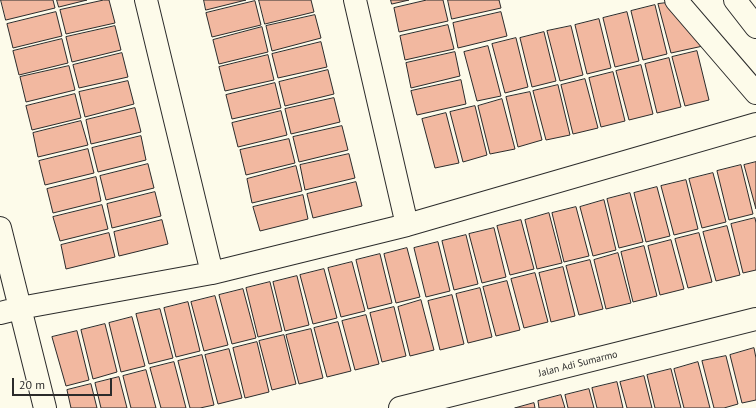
<!DOCTYPE html>
<html>
<head>
<meta charset="utf-8">
<style>
	body { margin:0 }
	#map { position:relative; width:756px; height:408px; overflow:hidden; background:#fdfbea; font-family:"PT Sans",sans-serif }
	canvas { display:block }
	.scale { position:absolute; left:12px; top:378px; width:100px; height:18px; box-sizing:border-box; border:2px solid #2b2b2b; border-top:0; padding-left:5px; font-size:12px; line-height:14px; white-space:nowrap; color:#2b2b2b; -webkit-text-stroke:3px #fdfbea; paint-order:stroke }
</style>
</head>
<body>
<div id="map">
<canvas width="756" height="408"></canvas>
<div class="scale">20 m</div>
</div>
<script>
const ctx = document.querySelector('canvas').getContext('2d');
ctx.lineJoin = 'round';
function fillPath(path, color) {
  ctx.fillStyle = color;
  ctx.fill(path, 'evenodd');
}
function trace(path, color, width, dash) {
  ctx.strokeStyle = color;
  ctx.lineWidth = width;
  ctx.lineCap = dash ? 'butt' : 'round';
  ctx.setLineDash(dash || []);
  ctx.stroke(path);
}
function drawText(font, color, halo, rows, align = 'center') {
  ctx.font = font + ' "PT Sans",sans-serif';
  ctx.lineWidth = 3;
  ctx.setLineDash([]);
  ctx.textBaseline = 'middle';
  ctx.strokeStyle = halo;
  ctx.fillStyle = color;
  for (const [text, x, y, turn = 0] of rows) {
    ctx.save();
    ctx.translate(x, y);
    ctx.rotate((+turn || 0) * Math.PI / 180);
    ctx.textAlign = isNaN(turn) ? turn : align;
    if (halo) ctx.strokeText(text, 0, 0);
    ctx.fillText(text, 0, 0);
    ctx.restore();
  }
}
const building = new Path2D(`
	M1,0H53L55,8L6,20Z
	M57,0H87L59,7Z
	M104,0H109L115,23L66,34L60,10Z
	M204,0H246L206,10Z
	M259,0H311L314,12L265,24Z
	M391,0H409L392,4Z
	M427,0H443L448,21L399,32L394,8Z
	M448,0H499L501,8L452,19Z
	M255,1L261,25L212,37L206,13Z
	M666,3L703,46L671,53L658,4Z
	M655,5L667,54L643,60L631,11Z
	M56,12L62,36L13,48L7,24Z
	M501,12L507,36L458,48L453,23Z
	M627,12L639,61L615,67L603,18Z
	M315,15L321,38L272,51L266,26Z
	M599,19L611,68L587,74L575,25Z
	M448,25L454,49L405,60L400,36Z
	M115,26L121,50L72,62L66,37Z
	M571,26L583,75L560,81L547,31Z
	M262,27L268,52L219,64L213,40Z
	M544,32L556,81L532,87L520,38Z
	M516,38L528,87L505,93L492,44Z
	M62,39L68,63L19,75L13,51Z
	M321,42L327,67L278,78L272,54Z
	M488,46L501,96L477,101L464,52Z
	M697,51L709,100L685,106L672,57Z
	M455,52L460,76L411,88L406,63Z
	M122,53L128,77L79,88L73,65Z
	M268,55L274,80L225,91L219,67Z
	M669,58L681,107L657,113L645,64Z
	M641,65L653,114L629,120L616,71Z
	M69,66L75,90L26,102L20,77Z
	M328,70L334,94L285,106L279,82Z
	M613,72L625,121L601,127L589,78Z
	M585,79L598,128L573,134L561,85Z
	M461,80L466,104L417,115L411,91Z
	M128,81L134,104L85,117L79,92Z
	M275,83L281,108L232,119L226,95Z
	M558,85L570,135L546,140L533,91Z
	M530,92L542,140L518,147L506,97Z
	M75,94L81,118L32,130L26,106Z
	M334,98L340,122L291,134L285,109Z
	M502,99L515,149L490,154L478,106Z
	M475,106L487,155L463,162L450,112Z
	M135,108L141,132L91,144L86,120Z
	M281,111L287,135L238,147L232,123Z
	M446,113L459,163L435,168L422,119Z
	M81,121L88,145L38,157L33,133Z
	M342,126L348,150L299,162L293,137Z
	M141,136L146,160L98,172L92,148Z
	M289,139L295,163L246,175L240,150Z
	M88,149L94,173L45,185L39,161Z
	M349,154L355,178L305,190L300,165Z
	M756,162V209L744,165Z
	M148,164L154,188L106,200L100,176Z
	M741,165L753,214L729,220L717,171Z
	M296,166L302,191L252,203L247,179Z
	M713,173L726,222L702,228L689,179Z
	M96,177L101,201L53,213L47,189Z
	M686,180L698,229L674,235L661,186Z
	M356,182L362,206L313,218L307,194Z
	M657,187L670,236L646,242L634,193Z
	M155,192L161,216L112,228L107,204Z
	M630,193L643,242L619,248L607,199Z
	M303,195L308,219L260,231L253,207Z
	M604,200L616,250L593,256L580,207Z
	M102,205L108,229L60,241L53,217Z
	M576,207L589,256L564,262L552,213Z
	M549,213L562,263L537,269L525,220Z
	M755,218L756,223V270L743,273L731,224Z
	M162,220L168,244L119,256L114,232Z
	M521,220L534,269L510,275L497,226Z
	M727,226L740,275L716,281L703,232Z
	M494,228L506,277L482,283L469,234Z
	M109,233L115,257L66,269L61,245Z
	M699,233L712,282L688,288L675,239Z
	M466,235L478,284L454,290L442,241Z
	M671,240L684,289L660,295L648,246Z
	M438,242L450,291L426,297L414,248Z
	M644,246L657,296L633,302L621,252Z
	M407,248L420,297L396,303L384,254Z
	M618,253L631,303L606,309L594,260Z
	M380,254L392,303L368,309L356,260Z
	M590,260L603,309L579,315L566,266Z
	M352,262L365,311L341,317L328,268Z
	M563,267L575,316L551,322L539,273Z
	M324,269L337,318L313,324L300,275Z
	M535,273L548,322L524,328L511,279Z
	M297,276L309,325L285,331L273,282Z
	M507,281L520,330L496,336L483,287Z
	M270,282L282,331L258,337L246,288Z
	M480,288L492,337L468,343L456,294Z
	M243,289L256,338L232,344L219,295Z
	M452,295L464,344L440,350L428,301Z
	M215,296L228,345L204,351L191,302Z
	M421,300L434,350L410,356L398,307Z
	M188,302L200,351L176,357L164,308Z
	M394,307L406,356L382,362L370,313Z
	M160,309L173,358L149,364L136,314Z
	M366,315L379,364L355,370L342,321Z
	M132,317L145,366L121,372L109,323Z
	M338,322L351,371L327,377L314,328Z
	M105,324L117,372L93,379L81,330Z
	M311,329L323,378L299,384L286,335Z
	M77,331L89,380L66,386L52,337Z
	M284,335L296,384L272,390L259,341Z
	M257,342L269,392L245,398L233,348Z
	M754,348L756,358V400L742,403L730,355Z
	M229,349L242,398L218,404L205,355Z
	M202,355L214,405L200,408H190L178,361Z
	M726,356L738,404L724,408H714L702,361Z
	M174,362L186,408H161L150,368Z
	M698,362L710,408H684L674,369Z
	M671,369L681,408H655L647,375Z
	M146,370L156,408H131L123,376Z
	M644,376L652,408H627L620,382Z
	M119,377L127,408H101L95,383Z
	M617,382L623,408H597L592,388Z
	M91,384L97,408H71L67,390Z
	M589,389L594,408H568L565,395Z
	M561,395L565,408H539L538,401Z
	M534,403L535,408H515Z`);
fillPath(building, '#f2b8a0');
trace(building, '#2b2b2b', 1);
const street = new Path2D(`
	M146,0L212,273
	M355,0L407,225
	M676,0L756,93
	M735,0L756,27
	M0,228L45,408
	M0,313L20,308L212,273L407,225L756,124
	M400,408L756,319`);
trace(street, '#2b2b2b', 24);
trace(street, '#fdfbea', 22);
drawText('10px', '#2b2b2b', '#fdfbea', [
	["Jalan Adi Sumarmo",578,364,-14]
]);
</script>
</body>
</html>
